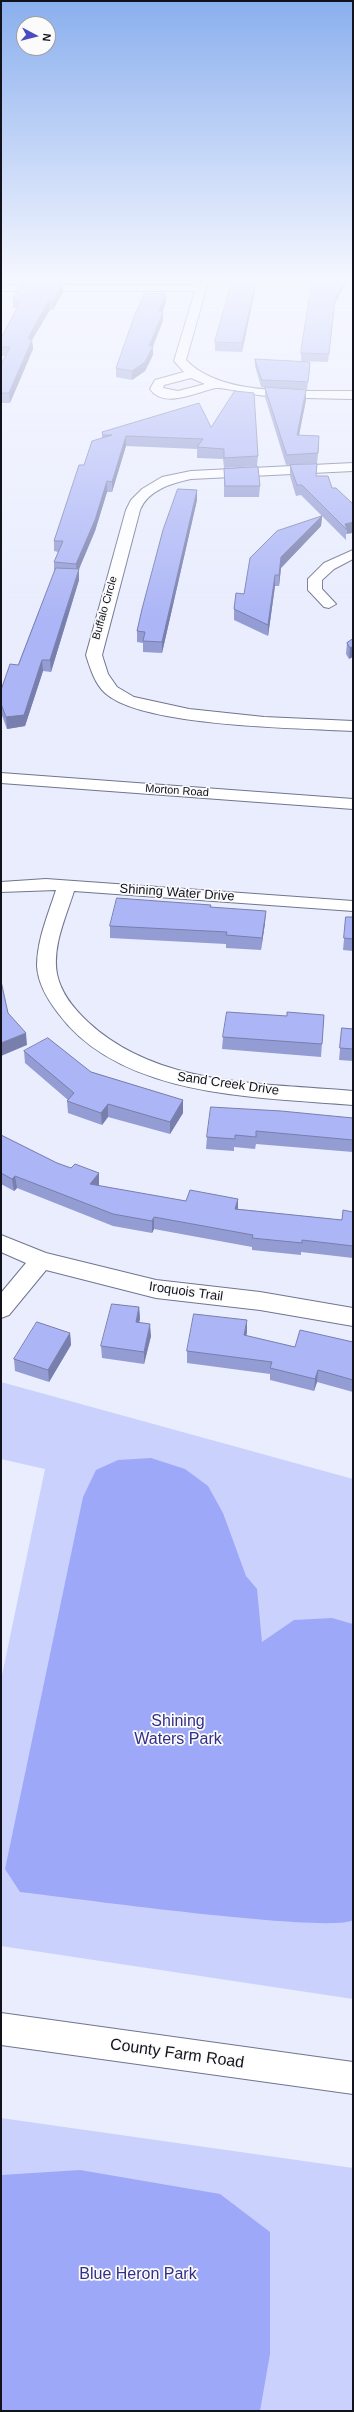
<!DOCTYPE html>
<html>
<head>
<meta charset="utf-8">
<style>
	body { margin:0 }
	#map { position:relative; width:354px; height:2412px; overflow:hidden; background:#e9edfe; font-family:Arial,sans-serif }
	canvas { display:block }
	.frame { position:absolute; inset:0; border:2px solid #11121c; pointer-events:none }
	.north { position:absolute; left:16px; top:16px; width:40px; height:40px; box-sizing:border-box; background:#fbfbfb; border:1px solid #9d9ea2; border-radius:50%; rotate:97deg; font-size:11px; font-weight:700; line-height:16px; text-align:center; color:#11121c }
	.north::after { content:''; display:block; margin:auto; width:14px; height:18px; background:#4b4ac0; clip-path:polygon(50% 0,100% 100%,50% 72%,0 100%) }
</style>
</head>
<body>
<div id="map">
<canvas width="354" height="2412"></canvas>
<div class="frame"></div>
<div class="north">N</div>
</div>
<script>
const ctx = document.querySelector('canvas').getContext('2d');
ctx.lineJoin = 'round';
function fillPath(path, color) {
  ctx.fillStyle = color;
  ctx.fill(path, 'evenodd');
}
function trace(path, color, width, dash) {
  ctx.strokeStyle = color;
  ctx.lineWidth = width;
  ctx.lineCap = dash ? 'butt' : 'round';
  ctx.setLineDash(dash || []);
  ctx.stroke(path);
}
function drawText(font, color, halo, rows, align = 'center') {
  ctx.font = font + ' Arial,sans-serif';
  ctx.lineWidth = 3.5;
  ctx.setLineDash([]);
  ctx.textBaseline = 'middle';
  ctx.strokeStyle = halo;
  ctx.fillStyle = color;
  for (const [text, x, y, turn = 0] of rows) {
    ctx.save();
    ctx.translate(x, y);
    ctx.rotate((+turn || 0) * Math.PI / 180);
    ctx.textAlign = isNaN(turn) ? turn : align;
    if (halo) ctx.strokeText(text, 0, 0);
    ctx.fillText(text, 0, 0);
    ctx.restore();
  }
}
fillPath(new Path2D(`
	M1,1382L353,1479V1999L1,1946V1680L45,1469L1,1459Z
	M1,2118L353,2168V2411H1Z`), '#cad1fd');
fillPath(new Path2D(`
	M151,1458L185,1469L208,1486L223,1513L246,1576L257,1589L262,1642L294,1620L332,1618L353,1624V1920C331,1934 65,1897 20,1892L5,1869L83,1497L96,1470L118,1460Z
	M80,2170L220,2194L270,2232V2354L260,2411H1V2175Z`), '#9ea8f8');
const minor = new Path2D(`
	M198,282H208L186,360C222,398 304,390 353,391V399C322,398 290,399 258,395C249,394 223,387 216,388C199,391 164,410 150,389L155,380L184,372L174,361L195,291H1V285H197ZM191,378L205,384L178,391L163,388L164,385Z
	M353,463V471L191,479C172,483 148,490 140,510L102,655L108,674L117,687L134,697L189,709L264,717L353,721V731C300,728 142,727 105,693C95,684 90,668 86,655L126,510L131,500L142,489L162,477L191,471Z
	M353,550V559L334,569L322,580V589L336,604L329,608L324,607L308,590V579L324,563Z
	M1,773L353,799V809L1,783Z
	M46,879L353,901V911L74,891C66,917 52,946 57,974C61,994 74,1009 88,1022C158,1087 263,1083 353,1091V1105C258,1097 120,1098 58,1013C48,1000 38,984 37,966C37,940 48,915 56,890L1,892V882Z
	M1,1235L46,1253L156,1280L260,1292L353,1308V1326L260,1310L156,1298L46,1270L9,1315L1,1318V1293L26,1263L1,1252Z`);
const major = new Path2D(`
	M1,2013L353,2062V2094L1,2045Z`);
trace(minor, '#71758f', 2);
trace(major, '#71758f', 2);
fillPath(minor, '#fff');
fillPath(major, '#fff');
fillPath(new Path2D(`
	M29,282H68L67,284H62L63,292L53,310H50L32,340L33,349L10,403H1V365L5,356H1V338L17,308H13V299L29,283Z
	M255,291L242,352L215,351V342Z
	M166,302L162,312L163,321L153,346V355L145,371L132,380L116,377V368Z
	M335,304L328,362L301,361V353Z
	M255,359L310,362L307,390L301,389L306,400L299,435L319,446L317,463L286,465L265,397V388L261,387L255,366Z
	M211,427L258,456L257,466L224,468L223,459L197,458V449L126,446L112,492H107L95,531L79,569V580L51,672L43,671L25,726L7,729L1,713V690L18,665L54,572V562L58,552L54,551V541L84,465L102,438V432Z
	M290,465L316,476L353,504L346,534V540L322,516L321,526L281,568L279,586H275L268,636L234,620V609L244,594L322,516L301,495L296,496L290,476Z
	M224,469L260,486L259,497H224Z
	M197,500L162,653L143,652V643L137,642V631Z
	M353,639L349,659L346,654L347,643Z
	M211,907L265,923L261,950L226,948V944L110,938V926Z
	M346,917H353V951L343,950Z
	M324,1015L321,1057L222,1049L223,1037L287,1016Z
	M342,1028L353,1029V1061L339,1060Z
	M24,1051L183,1100V1113L170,1134L108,1117L102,1125L68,1113L67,1101L68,1100L25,1063Z
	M353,1118V1152L256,1144L255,1149L234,1147V1151L206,1149L207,1137Z
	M1,1135L57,1163L71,1168L99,1173V1186L186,1201L238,1199V1209L342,1220L353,1212V1258L301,1252V1255L252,1250V1247L154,1229L152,1233L113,1226L17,1188L14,1191L1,1184Z
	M139,1307L140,1319L139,1322L151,1336L144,1364L102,1358L101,1346Z
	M247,1332L246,1336L295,1347L353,1342V1392L317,1382L314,1391L270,1380V1374L187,1363V1351Z
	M70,1333L71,1345L49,1382L15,1371L14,1359Z`), '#949cd4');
fillPath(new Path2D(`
	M256,282L255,291L242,352V343Z
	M344,282H347L335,304L328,362L335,297Z
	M62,283L63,292L53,310V301Z
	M166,294V302L159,321V312Z
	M49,300L50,310L32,340L33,349L10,403L9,393L28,338Z
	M163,312V321L153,346V355L145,371L132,380V371L149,346Z
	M310,362V369L307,390L308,382Z
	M306,390V400L297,445V435Z
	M126,436V446L112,492V482Z
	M107,481V492L95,531L79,569V580L51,672L50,660L77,575L76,564Z
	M197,490V500L162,653V642Z
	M322,516L321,526L281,568L279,586V575L281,557Z
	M353,522V533L346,534L347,530L345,524Z
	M275,575V586L268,636V625Z
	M353,646V657L349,659L350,648Z
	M42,660L43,671L25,726L7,729L6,717Z
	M266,911L265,923L261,950L262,938Z
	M26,1033L27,1045L1,1056V1043Z
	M183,1100V1113L170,1134V1122Z
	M108,1104V1117L102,1125L101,1113Z
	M99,1173V1185L90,1196V1184Z
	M15,1176L17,1188L14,1191L12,1179Z
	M238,1199V1211L235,1209Z
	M154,1217V1229L152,1233V1221Z
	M139,1307L140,1319L136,1334V1322Z
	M247,1320V1332L244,1347V1335Z
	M150,1324L151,1336L144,1364V1352Z
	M70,1333L71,1345L49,1382L48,1370Z
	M318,1370L317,1382L314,1391L315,1379Z`), '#787fac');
const building = new Path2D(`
	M232,282H256L242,343L215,342Z
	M312,282H344L335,297L329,354L301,353Z
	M23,283H62L53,301L49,300L28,338L32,340L9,393H1V365L10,347H1V338L20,303H17L19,299H13Z
	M145,293L166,294L159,312H163L149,346H153L145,362L132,371L116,368L134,317Z
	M255,359L310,362L308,382L289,381L262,380Z
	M265,387L306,390L297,435L319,436L318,453L287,455Z
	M235,391L254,393L258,456L224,458V449L197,447L203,439L126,436L112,482L107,481L95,520L76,564L54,562L63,541H54L79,465H84L92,441L112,435H103L102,432L199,403L211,427Z
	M317,464L316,476H328L332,488H336L353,504V522L345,524L347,530L302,485H297L290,465Z
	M258,467L260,486H225L224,469Z
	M178,489L197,490L162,642L143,641L145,632L137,631L142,609L163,530Z
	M322,516L281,557L279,575H275L268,625L234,609L236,593L244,594L250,558L277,531Z
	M56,568L79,569L50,660H42L24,715L6,717L1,704V690L10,664L18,665Z
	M353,639V646L350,648L347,643Z
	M117,898L211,905L210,907L266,911L262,938L226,935L227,932L110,926Z
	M346,917H353V939L344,938Z
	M1,981L8,1013L26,1033L1,1043Z
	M227,1012L287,1016V1012L324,1015L322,1044L223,1037Z
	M342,1028L353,1029V1049L340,1048Z
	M48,1038L91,1072L183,1100L170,1122L108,1104L101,1113L67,1101L74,1093L24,1051Z
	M211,1107L281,1111L353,1118V1140L256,1131V1137L235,1135V1139L207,1137Z
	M1,1135L57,1163L71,1168L75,1164L99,1173L90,1184L186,1201L190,1190L238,1199L235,1209L342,1220L343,1210L353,1212V1246L302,1240V1243L252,1238L253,1235L154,1217L152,1221L113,1214L15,1176L12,1179L1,1173Z
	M112,1304L139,1307L136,1322L150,1324L144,1352L101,1346Z
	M194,1314L247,1320L244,1335L295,1347L300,1330L353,1342V1380L318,1370L315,1379L270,1368L272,1362L187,1351Z
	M37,1322L70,1333L48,1370L14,1359Z`);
fillPath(building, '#acb5f6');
trace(building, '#787fac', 1);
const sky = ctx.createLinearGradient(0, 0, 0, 620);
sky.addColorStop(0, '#8aafee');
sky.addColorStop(0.45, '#f5f7ff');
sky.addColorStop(1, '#f5f7ff00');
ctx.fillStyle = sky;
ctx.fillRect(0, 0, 354, 620);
drawText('11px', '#11121c', '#fbfbfb', [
	["Buffalo Circle",105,608,-74],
	["Morton Road",177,791,4]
]);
drawText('13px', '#11121c', '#fbfbfb', [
	["Shining Water Drive",177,893,4],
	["Sand Creek Drive",228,1084,8],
	["Iroquois Trail",186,1292,8]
]);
drawText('16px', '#322f89', '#fbfbfb', [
	["Shining",178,1722],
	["Waters Park",178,1740],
	["Blue Heron Park",138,2275]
]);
drawText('16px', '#11121c', '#fbfbfb', [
	["County Farm Road",177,2054,8]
]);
</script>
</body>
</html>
